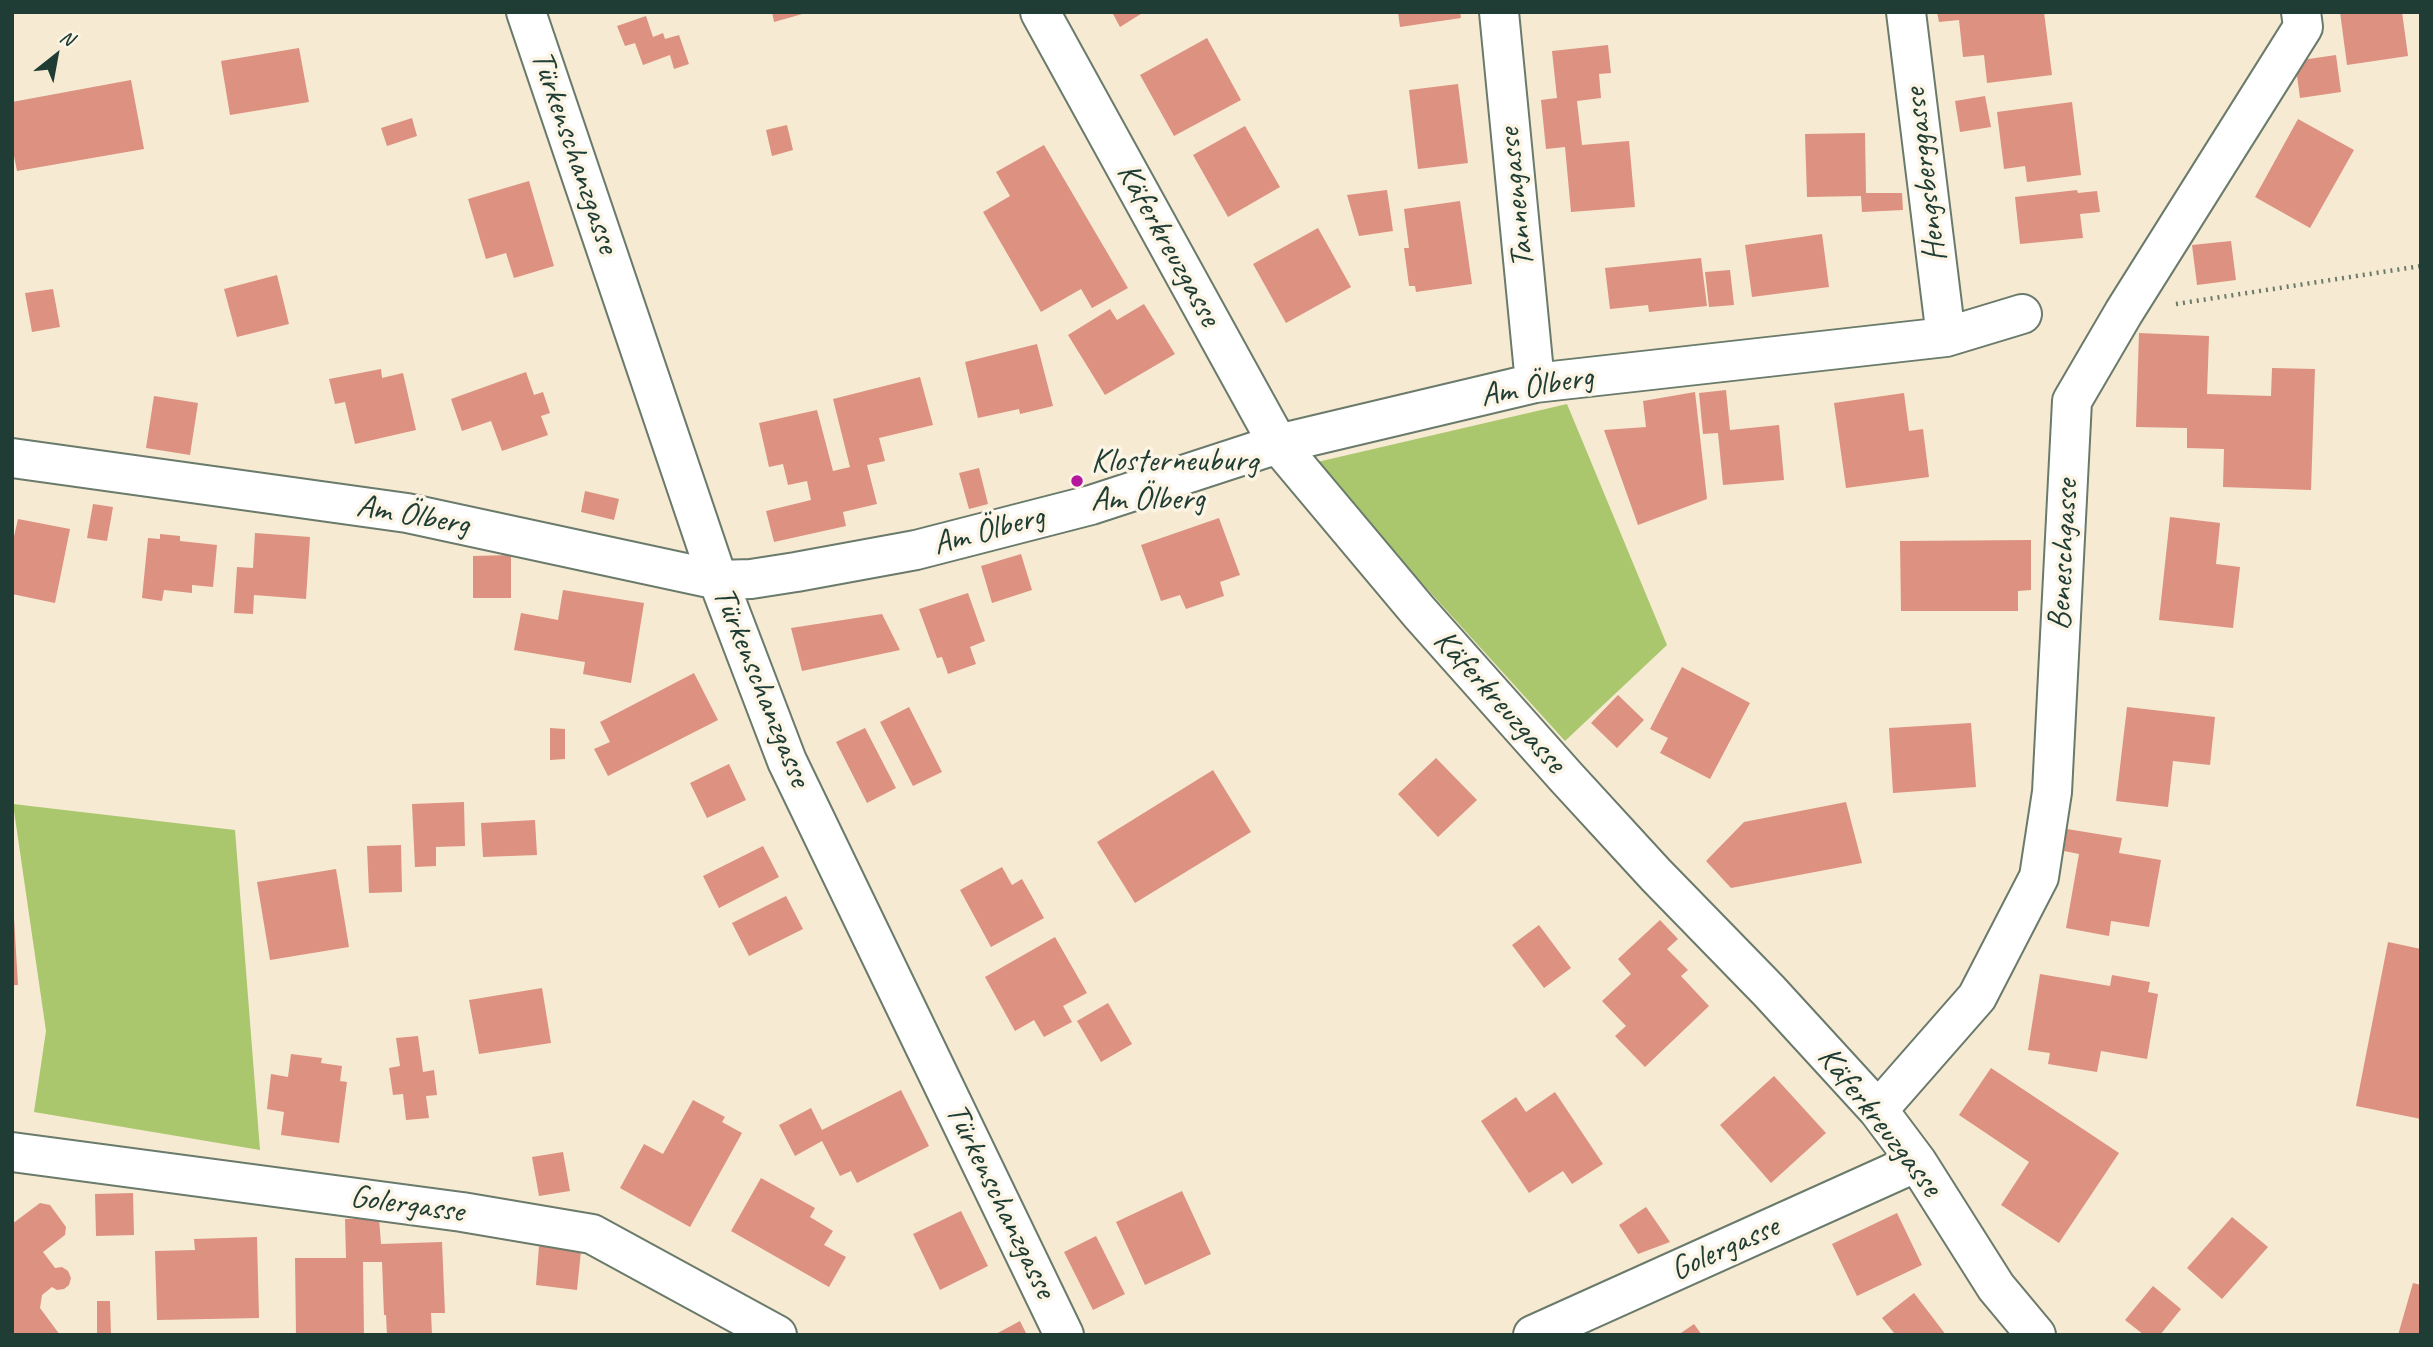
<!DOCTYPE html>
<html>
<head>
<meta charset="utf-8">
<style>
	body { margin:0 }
	#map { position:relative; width:2433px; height:1347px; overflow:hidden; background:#f6ead2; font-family:Caveat,sans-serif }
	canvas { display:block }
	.frame { position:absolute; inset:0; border:14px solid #1f3d34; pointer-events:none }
	.north { position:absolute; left:21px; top:21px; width:70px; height:70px; -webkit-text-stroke:5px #fcf5e5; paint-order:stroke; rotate:31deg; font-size:19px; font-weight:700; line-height:28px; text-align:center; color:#1f3d34 }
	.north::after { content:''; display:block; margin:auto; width:24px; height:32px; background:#1f3d34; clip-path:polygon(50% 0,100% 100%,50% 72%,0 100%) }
</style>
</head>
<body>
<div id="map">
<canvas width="2433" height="1347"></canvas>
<div class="frame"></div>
<div class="north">N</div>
</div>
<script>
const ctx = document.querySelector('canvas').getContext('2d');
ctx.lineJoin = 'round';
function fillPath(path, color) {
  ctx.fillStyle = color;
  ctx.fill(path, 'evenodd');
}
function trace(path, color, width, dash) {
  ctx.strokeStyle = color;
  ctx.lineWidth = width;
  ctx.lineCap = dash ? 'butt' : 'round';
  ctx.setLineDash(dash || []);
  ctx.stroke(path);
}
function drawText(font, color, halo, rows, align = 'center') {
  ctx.font = font + ' Caveat,sans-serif';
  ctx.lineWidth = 7;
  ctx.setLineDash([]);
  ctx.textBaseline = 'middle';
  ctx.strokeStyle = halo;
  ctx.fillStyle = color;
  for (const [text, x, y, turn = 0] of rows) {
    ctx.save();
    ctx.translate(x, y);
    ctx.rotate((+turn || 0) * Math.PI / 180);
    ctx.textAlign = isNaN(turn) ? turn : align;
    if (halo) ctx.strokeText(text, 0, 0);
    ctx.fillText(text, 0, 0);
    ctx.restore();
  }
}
fillPath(new Path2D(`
	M1567,404L1667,645L1565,741L1313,463Z
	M13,804L235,830L260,1150L34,1112L46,1031Z`), '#abc76e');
fillPath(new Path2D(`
	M772,12H806V13L774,22Z
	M1112,12H1144L1120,27Z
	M1398,12H1460L1461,18L1400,27Z
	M1937,12H2044L2052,75L1987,83L1984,55L1963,57L1959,20L1939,22Z
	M2340,12H2402L2408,56L2347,65Z
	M646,16L653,37L663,33L665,39L679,35L689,64L674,69L670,55L643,65L635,43L625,46L617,26Z
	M1207,38L1241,100L1174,136L1140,75Z
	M1608,45L1611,73L1599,74L1601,98L1577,101L1582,145L1629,141L1635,207L1571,212L1565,147L1546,149L1541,100L1557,98L1552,51Z
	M299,48L309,102L230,115L221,61Z
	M2336,55L2341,92L2300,98L2295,61Z
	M131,80L144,149L17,171L12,146V102Z
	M1458,84L1468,163L1418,169L1409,90Z
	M1985,96L1991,127L1960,132L1955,101Z
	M2072,102L2081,175L2027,182L2025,166L2004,169L1997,112Z
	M412,118L417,136L387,146L381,128Z
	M2298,119L2354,150L2310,228L2255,197Z
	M787,125L793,150L772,156L766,130Z
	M1245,126L1280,187L1228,217L1193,155Z
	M1865,133L1866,193H1902L1903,210L1862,212L1861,196L1807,197L1805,134Z
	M1044,145L1128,288L1092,308L1081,289L1041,312L983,212L1010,196L996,172Z
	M529,181L554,266L514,278L506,253L486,259L468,199Z
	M1387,190L1393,231L1359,236L1347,195Z
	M2077,190L2078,193L2097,191L2100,212L2080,214L2083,238L2020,244L2015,197Z
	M1460,201L1472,284L1416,292L1415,286H1409L1404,248H1409L1404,209Z
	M1318,228L1351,287L1286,323L1253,264Z
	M1822,234L1829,287L1752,297L1745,245Z
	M2231,241L2236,280L2197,285L2192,245Z
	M1701,258L1707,306L1649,312L1648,305L1610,309L1605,268Z
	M1730,270L1734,305L1709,307L1705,272Z
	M277,275L289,324L237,337L224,289Z
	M53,289L60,327L32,332L25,293Z
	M1144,304L1175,354L1105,395L1068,335L1110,309L1117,320Z
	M2139,333L2209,336L2207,394L2271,396L2272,368L2315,369L2311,490L2223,487L2224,449L2187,448V428L2136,427Z
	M1037,344L1053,406L1020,414L1019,409L978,418L965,362Z
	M381,369L382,378L403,373L416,430L355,444L345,402L335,404L329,379Z
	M526,372L534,395L543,392L550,413L541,416L548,435L502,451L491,421L462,431L451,399Z
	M920,377L933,425L879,438L885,461L867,465L877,504L843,512L846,526L774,542L766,511L811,500L807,481L788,485L783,464L769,467L759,423L817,410L833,471L850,467L833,399Z
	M1726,390L1730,430L1779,425L1784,480L1723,485L1718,433L1703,434L1699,393Z
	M1695,392L1707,499L1638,525L1604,430L1646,427L1643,401Z
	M1904,393L1909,431L1923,429L1929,477L1846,488L1834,403Z
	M154,396L198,403L190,455L146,448Z
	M979,468L988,504L969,509L959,473Z
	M585,491L619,499L614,520L581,512Z
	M93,504L113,507L107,541L87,538Z
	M2170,517L2220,523L2216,564L2240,567L2233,628L2159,620Z
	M1219,518L1240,575L1220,582L1224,596L1186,609L1180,595L1161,601L1141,545Z
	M18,519L70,529L55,603L12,594V545Z
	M255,533L310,537L306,599L254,595L253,614L234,613L237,567L253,568Z
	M160,534L180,536V541L217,545L213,587L192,585V593L164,590L162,601L142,598L148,538L160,539Z
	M2031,540V590L2018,591V611H1901L1900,541Z
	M1021,554L1032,590L992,603L981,566Z
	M511,555V598H473V556Z
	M563,590L644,603L631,683L583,674L585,662L514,650L521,613L558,620Z
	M968,593L985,641L970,647L976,664L948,674L942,657L937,658L919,609Z
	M882,614L900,650L802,671L791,628Z
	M1682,667L1750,703L1710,779L1660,753L1668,738L1650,729Z
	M694,673L718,720L608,776L594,749L610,742L600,722Z
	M1618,695L1644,720L1617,748L1591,723Z
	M909,707L942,772L913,786L880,722Z
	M2127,707L2215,717L2210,765L2173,761L2168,807L2116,801Z
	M1971,723L1976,787L1893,793L1889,728Z
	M550,728L565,729V759L550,760Z
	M865,728L896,788L867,803L836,742Z
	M1436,758L1477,800L1438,837L1398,794Z
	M729,764L746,800L707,818L690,783Z
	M1213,770L1251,832L1135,903L1097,842Z
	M464,802L465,846L436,847V866L415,867L412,804Z
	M1846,802L1862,863L1731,888L1706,861L1744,822Z
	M535,820L537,855L483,857L481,823Z
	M2067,829L2122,838L2119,853L2161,860L2149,927L2111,921L2109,936L2066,928L2079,854L2064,851Z
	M401,845L402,892L369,893L367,846Z
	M763,846L779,877L719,908L703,876Z
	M1002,867L1012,885L1022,879L1044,918L991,947L960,890Z
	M336,869L349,947L270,960L257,882Z
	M786,896L803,929L749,956L732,923Z
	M12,918H14L18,985H12Z
	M1660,920L1678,939L1667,949L1688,970L1681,976L1709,1006L1645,1067L1615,1036L1626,1026L1602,1001L1631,974L1618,959Z
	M1539,925L1571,968L1544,988L1512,945Z
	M1055,937L1087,993L1063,1006L1072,1022L1044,1037L1034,1020L1015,1031L985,977Z
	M2388,942L2421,949V1119L2356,1106Z
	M2040,974L2110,986L2112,975L2150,982L2148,992L2158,994L2147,1059L2101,1051L2097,1072L2048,1064L2050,1053L2028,1050Z
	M542,988L551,1043L479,1054L469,1000Z
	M1108,1003L1132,1044L1101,1062L1077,1021Z
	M418,1036L423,1072L434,1070L437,1095L426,1096L429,1118L406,1120L403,1094L393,1095L389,1068L400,1066L396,1038Z
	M291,1054L322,1058L321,1063L342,1066L340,1081L347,1082L339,1143L281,1135L284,1112L267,1109L271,1074L288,1077Z
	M1991,1068L2119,1153L2059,1243L2001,1205L2029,1162L1959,1115Z
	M1774,1076L1826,1133L1771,1183L1720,1125Z
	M901,1090L929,1146L857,1183L851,1171L840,1176L822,1141L795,1156L779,1125L811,1108L822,1130Z
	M1555,1092L1603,1164L1572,1184L1563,1171L1529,1193L1481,1121L1516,1097L1526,1112Z
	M693,1100L725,1117L722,1122L742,1133L690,1227L620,1188L644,1144L663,1154Z
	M563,1152L570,1191L539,1196L532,1157Z
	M761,1178L815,1208L810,1217L833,1231L824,1245L846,1257L829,1287L731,1231Z
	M1182,1191L1211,1254L1145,1285L1116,1222Z
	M133,1193L134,1235L96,1236L95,1194Z
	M40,1203L50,1205L66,1227L65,1235L43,1252L55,1268L62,1267L68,1271L71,1278L69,1285L64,1289L57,1290L52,1287L42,1295L40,1308L60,1335H12V1224Z
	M1646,1207L1670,1242L1638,1254L1619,1225Z
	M961,1211L988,1266L940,1290L913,1234Z
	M1897,1213L1922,1265L1857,1296L1832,1244Z
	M2232,1217L2268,1247L2222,1299L2187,1268Z
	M379,1218L381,1244L442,1242L445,1313H431L432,1335H387L386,1315H384L382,1262H363L364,1335H296L295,1258H346L345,1219Z
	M1096,1236L1125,1294L1093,1310L1064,1252Z
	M257,1237L259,1318L157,1320L155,1251L195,1250L194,1239Z
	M539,1246L581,1251L577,1290L536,1285Z
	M2413,1283L2421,1285V1335H2398Z
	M2153,1286L2181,1309L2160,1335H2144L2125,1320Z
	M1914,1293L1946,1335H1892L1894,1333L1882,1318Z
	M97,1301H110L111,1335H97Z
	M1020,1321L1027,1335H994Z
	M1694,1324L1702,1335H1678Z`), '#dd9180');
const minor = new Path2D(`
	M526,12L718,580L787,761L1064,1335
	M1040,12L1278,444L1419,612L1566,777L1656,875L1769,991L1878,1110L1917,1162L1996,1287L2036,1335
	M1499,12L1535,383
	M1906,12L1946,337
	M12,458L407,513L718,580L751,579L796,572L916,550L1091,505L1278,444L1535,383L1946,337L2022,314
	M1878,1110L1977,997L2039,877L2052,792L2072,401L2124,312L2303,27L2301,12
	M12,1152L462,1212L592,1234L777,1335
	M1533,1335L1917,1162`);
trace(minor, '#6a7a6b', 42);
trace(new Path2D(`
	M2176,304L2421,266`), '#6a7a6b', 4.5, [2, 5]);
trace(minor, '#fff', 38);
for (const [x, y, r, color] of [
	[1077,481,7,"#b5179e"]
]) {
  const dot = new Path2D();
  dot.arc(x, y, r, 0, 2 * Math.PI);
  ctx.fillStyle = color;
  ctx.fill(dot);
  trace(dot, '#fcf5e5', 2.5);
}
drawText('33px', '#1f3d34', '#fcf5e5', [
	["Türkenschanzgasse",574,152,71],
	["Hengsberggasse",1926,175,-97],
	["Tannengasse",1517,198,-96],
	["Käferkreuzgasse",1168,245,61],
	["Am Ölberg",1537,387,-10],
	["Am Ölberg",413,516,10],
	["Am Ölberg",989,531,-15],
	["Beneschgasse",2064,555,-87],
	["Türkenschanzgasse",761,687,68],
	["Käferkreuzgasse",1499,702,48],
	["Käferkreuzgasse",1879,1122,52],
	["Türkenschanzgasse",1000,1201,64],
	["Golergasse",407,1205,8],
	["Golergasse",1725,1249,-24]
]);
drawText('33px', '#1f3d34', '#fcf5e5', [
	["Klosterneuburg",1091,462],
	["Am Ölberg",1091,500]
], 'left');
</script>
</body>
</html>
